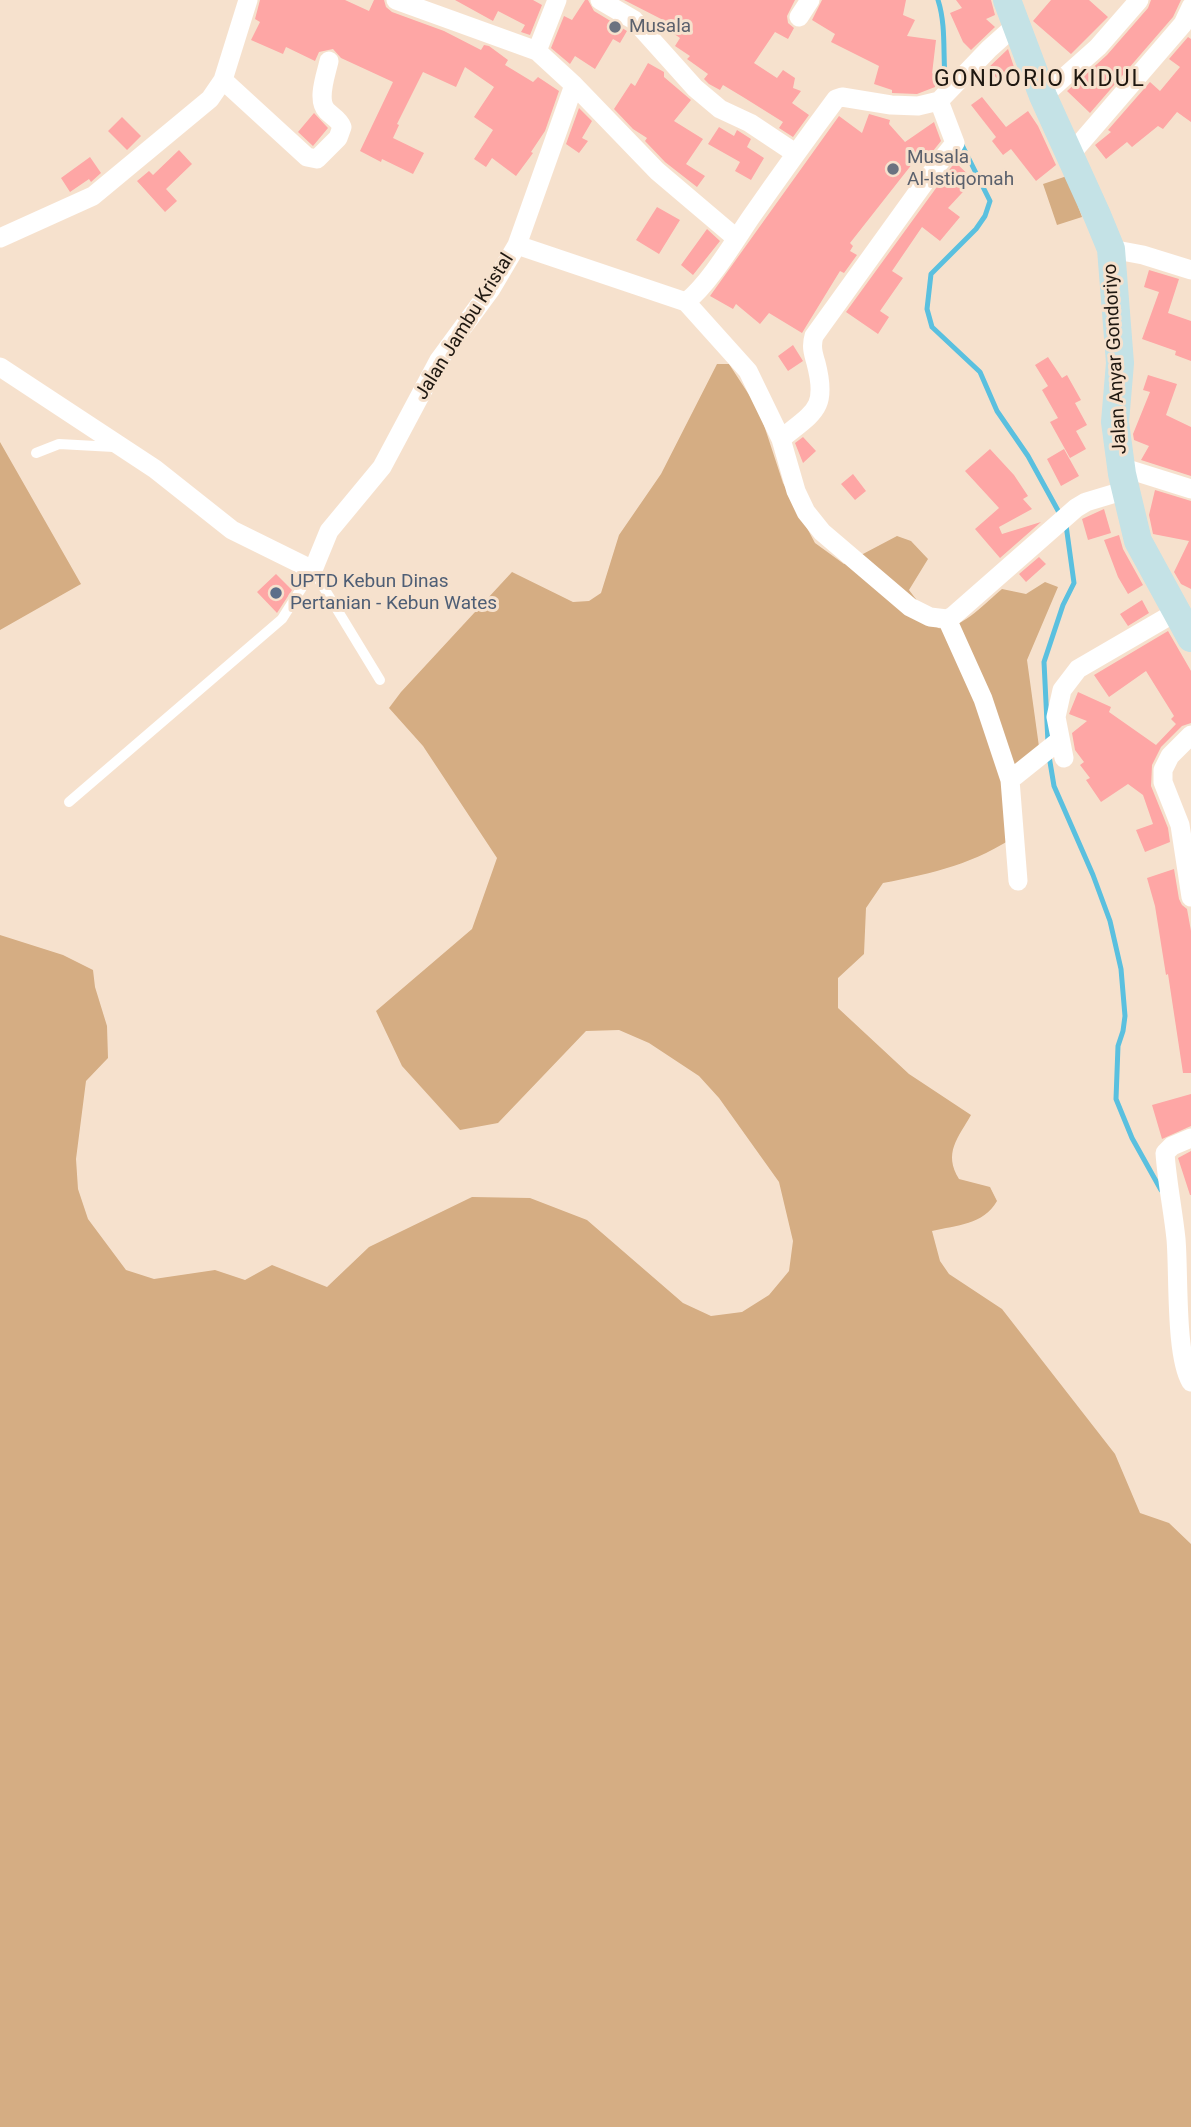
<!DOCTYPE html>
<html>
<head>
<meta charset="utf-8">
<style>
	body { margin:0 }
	canvas { display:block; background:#f6e1cd }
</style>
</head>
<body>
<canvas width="1191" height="2127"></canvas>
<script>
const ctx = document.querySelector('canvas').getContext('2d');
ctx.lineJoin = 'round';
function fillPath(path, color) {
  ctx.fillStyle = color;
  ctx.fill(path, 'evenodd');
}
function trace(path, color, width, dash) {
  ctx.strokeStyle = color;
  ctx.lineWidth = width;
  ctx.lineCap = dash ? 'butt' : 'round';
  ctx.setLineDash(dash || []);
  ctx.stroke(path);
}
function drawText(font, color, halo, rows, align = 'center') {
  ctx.font = font + ' Roboto,sans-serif';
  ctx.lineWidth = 6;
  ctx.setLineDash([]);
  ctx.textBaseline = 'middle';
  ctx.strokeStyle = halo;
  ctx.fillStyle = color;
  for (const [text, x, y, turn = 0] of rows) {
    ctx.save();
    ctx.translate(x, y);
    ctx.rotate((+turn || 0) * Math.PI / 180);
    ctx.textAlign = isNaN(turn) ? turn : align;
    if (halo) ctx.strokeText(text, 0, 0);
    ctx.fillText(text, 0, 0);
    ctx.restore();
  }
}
fillPath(new Path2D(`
	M1067,176L1082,217L1057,225L1043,184Z
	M717,364H729L759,410L783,483L815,543L844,564L897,536L911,541L928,559L909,590L938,628C961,631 986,602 1002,589L1026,594L1045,582L1058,587L1027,660L1040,754L1017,773L1019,834C974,864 935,873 883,883L866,908L864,954L838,978V1008L909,1074L971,1115C958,1138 943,1153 959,1179L990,1187L997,1201C983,1225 957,1225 932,1231L940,1261L949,1274L1002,1309L1115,1454L1140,1513L1169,1523L1191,1544V2127H0V935L63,955L93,970L95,987L107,1026L108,1058L86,1081L76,1159L78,1189L88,1219L126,1270L154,1279L215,1270L245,1280L272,1265L327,1287L369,1247L472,1197L530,1198L587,1220L683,1303L711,1316L742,1312L769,1295L789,1271L793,1241L779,1182L719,1098L699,1076L649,1043L619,1030L586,1031L498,1123L460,1130L402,1066L376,1011L472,929L497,858L423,746L389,708L401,692L512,572L573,602L589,601L601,593L619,535L661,474Z
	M0,442L81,584L0,630Z`), '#d5ad83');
trace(new Path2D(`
	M938,0C947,28 942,58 946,87
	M961,143L990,201L985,216L976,229L931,274L927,309L932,327L980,372L997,411L1028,456L1061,516
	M1048,743L1044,662L1063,605L1074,583L1066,525
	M1049,756L1054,786L1093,875L1110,921L1121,969L1125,1016L1123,1031L1118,1046L1116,1099L1132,1138L1161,1190`), '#5ac0df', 5);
fillPath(new Path2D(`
	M260,0H345L369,11L374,0H384L386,7L392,12L444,31L481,50L484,45L489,46L508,60L505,65L533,82L538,77L559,91L545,131L531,152L533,153L516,176L492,158L486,167L474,159L493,130L474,117L494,87L465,67L456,87L423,72L397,124L399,125L393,138L424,153L413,174L382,159L381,162L360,151L393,82L341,58L333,49L319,52L315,61L286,47L283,54L251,40L260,22L255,19Z
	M455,0H533L542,5L530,35L521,32L525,25L498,11L493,21Z
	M585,0H588L594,11L627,31L620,43L613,39L595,69L575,56L570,64L551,48L564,16L572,20Z
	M624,0H795L787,16L788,23L794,28L788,39L775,32L754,63L777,78L783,70L795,78L793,88L801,91L792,103L809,115L793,137L779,128L783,122L743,97L723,85L720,90L709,84L704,79L708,74L687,59L690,56L675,46L680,38L664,27L667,22Z
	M822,0H906L903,15L915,20L907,36L936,40L932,74L936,70L935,87L917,94L892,93V90L874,84L879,66L831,42L835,34L812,20Z
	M956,0H991L995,15L986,19L995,27L971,50L963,42L950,13L962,8Z
	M1051,0H1089L1108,17L1071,54L1033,21Z
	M1151,0H1181L1173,17L1090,113L1067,91L1107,55L1148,8Z
	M1188,37L1191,39V122L1177,112L1163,129L1158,126L1132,147L1127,142L1106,159L1095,145L1111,132L1108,130L1150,82L1160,91L1180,67L1169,59Z
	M1008,49L1014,67L1000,81L987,69Z
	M648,63L664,72V77L691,100L674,121L703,139L686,164L705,176L697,187L665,162L645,141L647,138L633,129L614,109L631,83L635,86Z
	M982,97L1006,127L1028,111L1038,126L1056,165L1036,181L1011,149L1003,155L992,141L996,137L971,105Z
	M579,108L592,121L582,138L588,141L579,153L566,144Z
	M314,113L328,128L313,146L298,132Z
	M869,114L890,120L889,124L905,142L934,122L941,141L925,161L920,154L850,243L853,246L850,251L857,255L844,273L840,271L802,333L769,313L760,324L736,304L733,309L710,296L839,116L862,133Z
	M122,117L141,136L127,150L108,131Z
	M719,127L734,136L737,130L751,139L747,147L764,158L751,180L735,171L740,162L708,144Z
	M179,150L192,164L166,189L177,201L165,212L137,181L149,171L153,175Z
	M90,157L101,173L91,182L89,179L70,192L61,178Z
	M955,162L974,180L948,208L960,217L940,241L922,227L892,271L903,278L880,311L889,317L878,334L846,312Z
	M657,207L680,220L659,254L636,240Z
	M707,229L720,241L693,275L681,265Z
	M1149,270L1179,279L1168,313L1191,321V361L1175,355L1176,351L1142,339L1159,292L1144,287Z
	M793,345L803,361L788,371L778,356Z
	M1048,357L1062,378L1067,375L1081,400L1075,403L1087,425L1076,431L1086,449L1070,458L1050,422L1058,418L1042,390L1048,386L1035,365Z
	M1148,375L1177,384L1166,415L1191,427V476L1141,460L1149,446L1134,440L1133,434L1150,392L1143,390Z
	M803,437L816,451L803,463L795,443Z
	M990,449L1014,475L1028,496L1023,499L1032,509L999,527L1002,534L1041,522L1000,558L975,529L999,508L965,471Z
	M1064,449L1079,476L1061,486L1047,459Z
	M853,474L866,491L855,500L841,484Z
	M1155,490L1191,501V589L1181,584L1174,572L1189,541L1153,534L1149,515Z
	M1104,509L1111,533L1088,540L1082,519Z
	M1119,535L1123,549L1143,585L1128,594L1118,577L1104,540Z
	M1039,557L1046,564L1026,582L1019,574Z
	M276,574L292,590L277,613L257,592Z
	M1142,600L1149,613L1128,626L1120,614Z
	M1168,631L1191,671V723L1182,726L1161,747L1152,765L1151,786L1168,828L1170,842L1145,852L1136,830L1153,824L1143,795L1128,784L1101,802L1086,780L1090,778L1080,765L1084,762L1075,750L1072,733L1087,721L1069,714L1078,692L1111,707L1109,712L1156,745L1176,724L1171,719L1174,716L1146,671L1109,697L1094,675Z
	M1174,869L1179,899L1182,905L1187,909L1191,931V1073H1183L1168,974L1166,975L1155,906L1147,878Z
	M1191,1094V1126L1162,1139L1152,1105Z
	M1191,1151V1195H1190L1178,1158Z`), '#fea6a5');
trace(new Path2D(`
	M36,453L59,444L114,447
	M69,802L282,619L313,570L380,680`), '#fff', 10);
trace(new Path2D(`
	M396,0L537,51
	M557,0L537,51L574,85L657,171L736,238
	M600,0L634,20L695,88L720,109L750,123L795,153
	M799,17L810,0
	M223,80L307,157L317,159L338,138L342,127C339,119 333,117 327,111C316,100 326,75 329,61
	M1043,96L1098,47L1139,0
	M1070,155L1183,24L1191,7
	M0,238L93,196L210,99L223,80L248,0
	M517,245L686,302L748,371L781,439L796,491L806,512L822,532L910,607L930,617L947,619L953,616L1076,508L1086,502L1126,490
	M1111,249L1143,255L1191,270
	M686,302C709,284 734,242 751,217C779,177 807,138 836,99L842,97L891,105L918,106L939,101L989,49L1017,24
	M0,367L155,469L232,530L313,570L329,531L382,467L439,360L491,289L517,245L574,85
	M781,439C814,412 828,409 816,363C813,353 811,346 814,336L935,168L955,143L939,101
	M1121,467L1191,489
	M947,619L983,699L1010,780L1018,881
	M1191,735L1170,756L1163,770V782L1180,825L1191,897
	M1064,758L1056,717L1062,690L1078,669L1176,612
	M1010,780L1060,740
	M1191,1138L1172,1146L1165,1153C1167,1182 1173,1210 1176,1239C1179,1273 1175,1356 1191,1382`), '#fff', 19);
trace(new Path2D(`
	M1007,0L1043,96L1097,215L1111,249L1120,363L1115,422L1122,474L1138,541L1191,638`), '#c4e2e6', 28);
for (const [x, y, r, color] of [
	[615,27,7,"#6b7280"],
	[893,169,7,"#6b7280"],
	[276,593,7,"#5c6f8a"]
]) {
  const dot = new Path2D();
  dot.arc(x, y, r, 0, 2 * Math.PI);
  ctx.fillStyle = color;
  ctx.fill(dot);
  trace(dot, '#f6e1cd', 2.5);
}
drawText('19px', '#5b616d', '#f6e1cd', [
	["Musala",629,27],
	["Musala",907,158],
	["Al-Istiqomah",907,180]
], 'left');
drawText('19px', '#1e1710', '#f6e1cd', [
	["Jalan Jambu Kristal",465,327,-58],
	["Jalan Anyar Gondoriyo",1116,359,-93]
]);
drawText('19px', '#4e5e75', '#f6e1cd', [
	["UPTD Kebun Dinas",290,582],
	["Pertanian - Kebun Wates",290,604]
], 'left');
ctx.letterSpacing = '2px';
drawText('23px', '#1e1710', '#f6e1cd', [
	["GONDORIO KIDUL",1040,80]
]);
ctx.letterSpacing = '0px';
</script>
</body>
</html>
